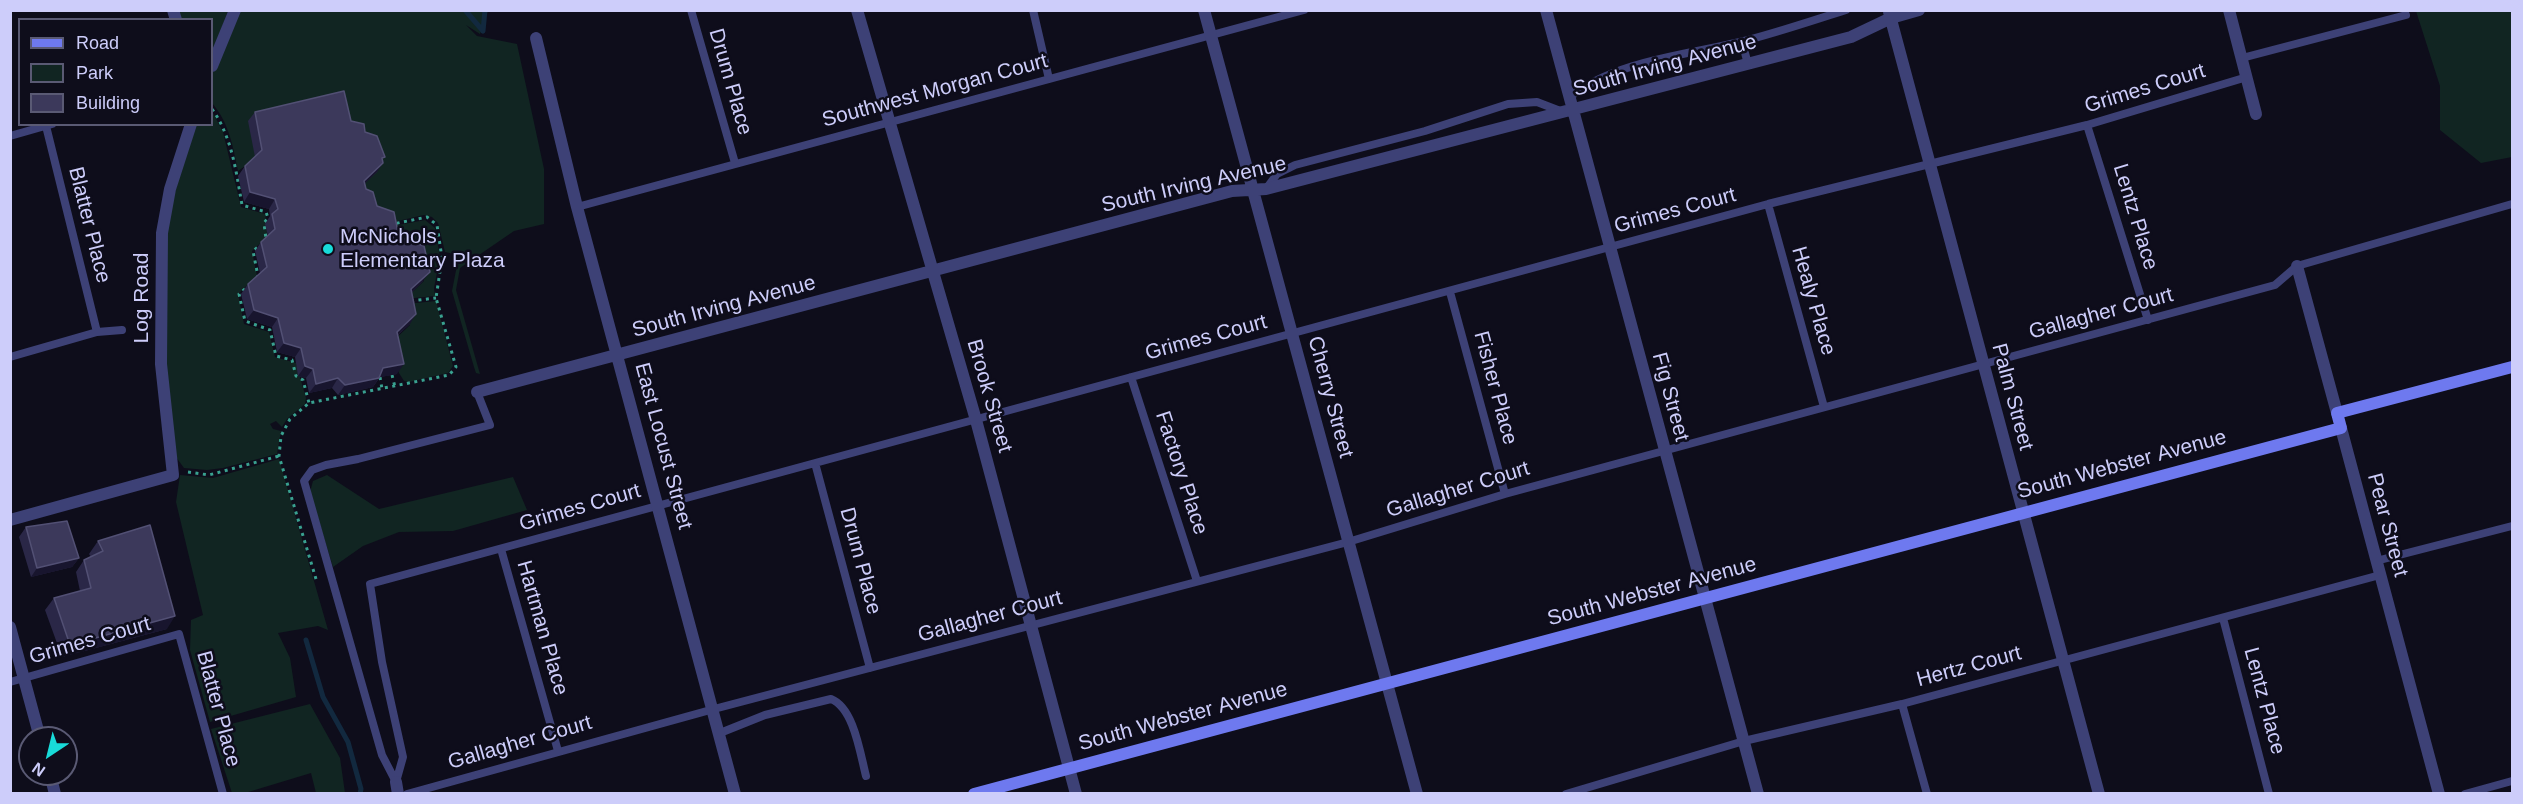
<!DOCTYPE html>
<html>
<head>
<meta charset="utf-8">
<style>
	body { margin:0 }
	#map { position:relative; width:2523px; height:804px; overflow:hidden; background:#0e0d1b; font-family:Arial,sans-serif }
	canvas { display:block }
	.frame { position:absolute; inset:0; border:12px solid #cdcdfa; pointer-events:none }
	.legend { position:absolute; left:18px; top:18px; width:195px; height:108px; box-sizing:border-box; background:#0e0d1b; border:2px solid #5a5a74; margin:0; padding:8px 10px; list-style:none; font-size:18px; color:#cdcdfa }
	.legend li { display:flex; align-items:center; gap:12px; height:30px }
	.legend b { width:30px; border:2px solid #5a5a74 }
	.north { position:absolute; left:18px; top:726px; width:60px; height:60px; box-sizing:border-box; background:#0e0d1b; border:2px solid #5a5a74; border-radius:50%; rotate:215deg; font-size:16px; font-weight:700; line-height:24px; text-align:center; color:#cdcdfa }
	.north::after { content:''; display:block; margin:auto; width:21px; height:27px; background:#18dbd9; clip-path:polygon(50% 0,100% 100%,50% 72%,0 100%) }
</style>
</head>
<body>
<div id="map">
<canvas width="2523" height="804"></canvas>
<div class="frame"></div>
<ul class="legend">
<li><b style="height:8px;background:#6e79ef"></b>Road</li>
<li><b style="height:16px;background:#112522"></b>Park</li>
<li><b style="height:16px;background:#3c395b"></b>Building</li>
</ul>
<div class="north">N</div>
</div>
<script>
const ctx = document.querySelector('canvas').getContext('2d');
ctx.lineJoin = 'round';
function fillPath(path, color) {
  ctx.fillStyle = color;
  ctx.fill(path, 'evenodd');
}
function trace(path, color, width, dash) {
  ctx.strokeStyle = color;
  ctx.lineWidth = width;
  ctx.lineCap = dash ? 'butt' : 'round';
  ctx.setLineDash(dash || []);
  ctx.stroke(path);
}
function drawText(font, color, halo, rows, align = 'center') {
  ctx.font = font + ' Arial,sans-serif';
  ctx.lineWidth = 5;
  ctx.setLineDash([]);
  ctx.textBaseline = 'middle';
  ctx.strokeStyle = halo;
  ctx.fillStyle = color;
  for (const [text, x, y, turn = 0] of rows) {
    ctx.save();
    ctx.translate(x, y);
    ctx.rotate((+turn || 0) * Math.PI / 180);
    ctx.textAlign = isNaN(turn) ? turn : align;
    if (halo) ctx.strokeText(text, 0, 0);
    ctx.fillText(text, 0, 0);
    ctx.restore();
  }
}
fillPath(new Path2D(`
	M177,11H228L212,54V20L179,19Z
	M237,11H488L480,34L466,25L477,36L517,44L544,169V224L514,231L460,268L456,290L480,374L476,373L474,367L452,291L459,255L445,252L438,223L432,217L424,215L389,223L255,159L238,171C233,146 229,123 212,103V74Z
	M2416,11H2512V157L2481,163L2440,130V86Z
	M212,111L223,132L241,207L265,214L268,236L252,251L257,276L238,294L244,324L269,332L275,357L296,363L306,398L305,404L287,419L282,427L276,421L270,424L273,429L281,431L277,454L223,468L207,470L184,468L173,453L163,356L164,233L193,125L212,124Z
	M425,220L435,228L440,257L419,256L398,248L393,226Z
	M428,259L439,262L434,288L435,296L405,299L424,281L419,260Z
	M436,301L453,366L448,373L409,382L404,381L399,373L392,342L410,325L406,304Z
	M279,459L328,630L318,626L278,633L290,658L296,697L210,722L190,650L191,620L203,615L176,502L180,475L213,478Z
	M327,475L379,509L513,477L527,510L453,531L399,532L363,546L333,567L310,492L313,481Z
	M310,704L340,758L345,793H316L311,773L245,793H232L211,729Z`), '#112522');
trace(new Path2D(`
	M465,10L483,31
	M483,31L485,10
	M306,640L323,697L348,742L361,789L360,794`), '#12293f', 5);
trace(new Path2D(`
	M212,109C232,137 236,171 242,205L266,212L268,218L264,223L266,239
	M423,259L442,260
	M257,278L258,276L253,251L259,246
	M245,289L239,294L245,321L270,330L276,356L292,360L296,376L303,380L309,403
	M411,301L436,298
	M392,375L395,387
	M380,377L382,389
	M188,472L209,475L279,456
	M316,579L279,456L281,436L290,419L309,403L449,375L456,367L436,298L442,258L437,225L427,217L393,224`), '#39a190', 3, [3, 4.5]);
trace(new Path2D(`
	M691,10L735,163
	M1033,10L1049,79
	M1742,42L1748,64
	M2242,58L2406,15
	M1570,97C1615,61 1686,55 1740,42C1776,33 1811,21 1846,10
	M2087,125L2148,320
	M46,126L97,332
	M10,136L52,124
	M1266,189L1277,174L1295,165L1425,131L1508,104L1537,102L1563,112
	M1768,204L1824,407
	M577,207L1304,10
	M1450,292L1505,494
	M10,357L97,332L122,330
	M1131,377L1197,581
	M815,463L870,668
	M501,549L558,751
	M2376,561L2512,526
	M2223,618L2269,794
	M10,682L179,634L223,794
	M1902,704L1927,794
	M720,733L765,715L831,699C854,708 860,753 866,776
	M396,782L403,757L382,662L370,584L1768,204L2087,125L2247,77
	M396,782L382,755L304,481L312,470L326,465L358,459L490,425L477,392
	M407,794L714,709L1348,542L1505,494L2275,285L2297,266L2512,204
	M1566,794L1744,741L1902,704L2380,575
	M2465,794L2512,781`), '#3d4176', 8);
trace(new Path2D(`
	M173,10L176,20
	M857,10L976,420L1076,794
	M1204,10L1417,794
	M1546,10L1758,794
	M2229,10L2256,114
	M1889,12L2099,794
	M536,38L577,207L735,794
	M212,66L235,10
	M2297,266L2337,413
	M477,392L1232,191L1266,189L1851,37L1891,18L1919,10
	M2341,428L2439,794
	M10,520L173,475L161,364L162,233L170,189L191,124
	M10,627L40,738
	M50,774L55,794
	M396,782L398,794`), '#3d4176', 12);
trace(new Path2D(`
	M974,794L2341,428L2337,413L2512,367`), '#6e79ef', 12);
fillPath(new Path2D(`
	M255,112L351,121L365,132L383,161L377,172L365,183L366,189L377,206L399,237L423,281L412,292L410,324L398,335L397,374L380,377L373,387L338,395L332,388L309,393L306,378L298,376L295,357L277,352L272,327L247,319L241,294L248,284L260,273L255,251L261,242L268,236L265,224L270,216L269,209L244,202L238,176L245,166L255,157L248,121Z
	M26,527L79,558L72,567L31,577L19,537Z
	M98,541L167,629L62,657L45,610L54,598L80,591L76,572L84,560L91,557L89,554Z`), '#2a2747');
fillPath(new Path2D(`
	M383,163L377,172L358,190L364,181Z
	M250,192L275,199L269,209L244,202Z
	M430,272L423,281L405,299L411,289Z
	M254,310L278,318L272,327L247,319Z
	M416,314L410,324L391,341L397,332Z
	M284,343L301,348L295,357L277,352Z
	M404,364L397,374L376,378L383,368Z
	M305,366L313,369L306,378L298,376Z
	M338,378L332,388L309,393L316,384Z
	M379,378L373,387L338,395L345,385Z
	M79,558L72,567L31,577L37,568Z
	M175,616L167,629L62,657L70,645Z`), '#18152e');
const building = new Path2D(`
	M344,91L351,121L364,124L365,132L377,136L385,157L382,158L383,163L364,181L366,189L373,192L377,206L394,212L399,237L424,246L430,272L411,289L416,314L397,332L404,364L383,368L379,378L345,385L338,378L316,384L313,369L305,366L301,348L284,343L278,318L254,310L248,284L267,267L261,242L275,229L272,214L278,209L275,199L250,192L245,166L262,150L255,112Z
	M67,521L79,558L37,568L26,527Z
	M150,525L175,616L70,645L54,598L91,588L84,560L103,551L98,541Z`);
fillPath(building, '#3c395b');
trace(building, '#525074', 1.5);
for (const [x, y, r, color] of [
	[328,249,6,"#18dbd9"]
]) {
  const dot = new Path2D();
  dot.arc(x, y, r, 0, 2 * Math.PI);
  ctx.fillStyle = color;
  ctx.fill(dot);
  trace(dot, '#0e0d1b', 2);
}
drawText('21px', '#cdcdfa', '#0e0d1b', [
	["South Irving Avenue",1665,66,-15],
	["Drum Place",730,82,74],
	["Grimes Court",2145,89,-17],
	["Southwest Morgan Court",935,91,-15],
	["South Irving Avenue",1194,185,-13],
	["Grimes Court",1675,211,-15],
	["Lentz Place",2135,217,73],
	["Blatter Place",89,225,76],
	["Log Road",142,298,-90],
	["Healy Place",1813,301,74],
	["South Irving Avenue",724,307,-15],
	["Gallagher Court",2101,314,-15],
	["Grimes Court",1206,338,-15],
	["Fisher Place",1495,388,75],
	["Brook Street",989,396,74],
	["Cherry Street",1330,397,75],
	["Fig Street",1670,397,75],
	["Palm Street",2012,397,75],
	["East Locust Street",663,446,75],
	["South Webster Avenue",2122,465,-15],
	["Factory Place",1181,473,72],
	["Gallagher Court",1458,490,-17],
	["Grimes Court",580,508,-16],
	["Pear Street",2387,525,75],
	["Drum Place",860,561,75],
	["South Webster Avenue",1652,592,-15],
	["Gallagher Court",990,617,-15],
	["Hartman Place",542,628,74],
	["Grimes Court",90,641,-16],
	["Hertz Court",1969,667,-15],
	["Lentz Place",2264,701,75],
	["Blatter Place",218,709,75],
	["South Webster Avenue",1183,717,-15],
	["Gallagher Court",520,743,-16]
]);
drawText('21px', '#cdcdfa', '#0e0d1b', [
	["McNichols",340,237],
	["Elementary Plaza",340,261]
], 'left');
</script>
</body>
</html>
